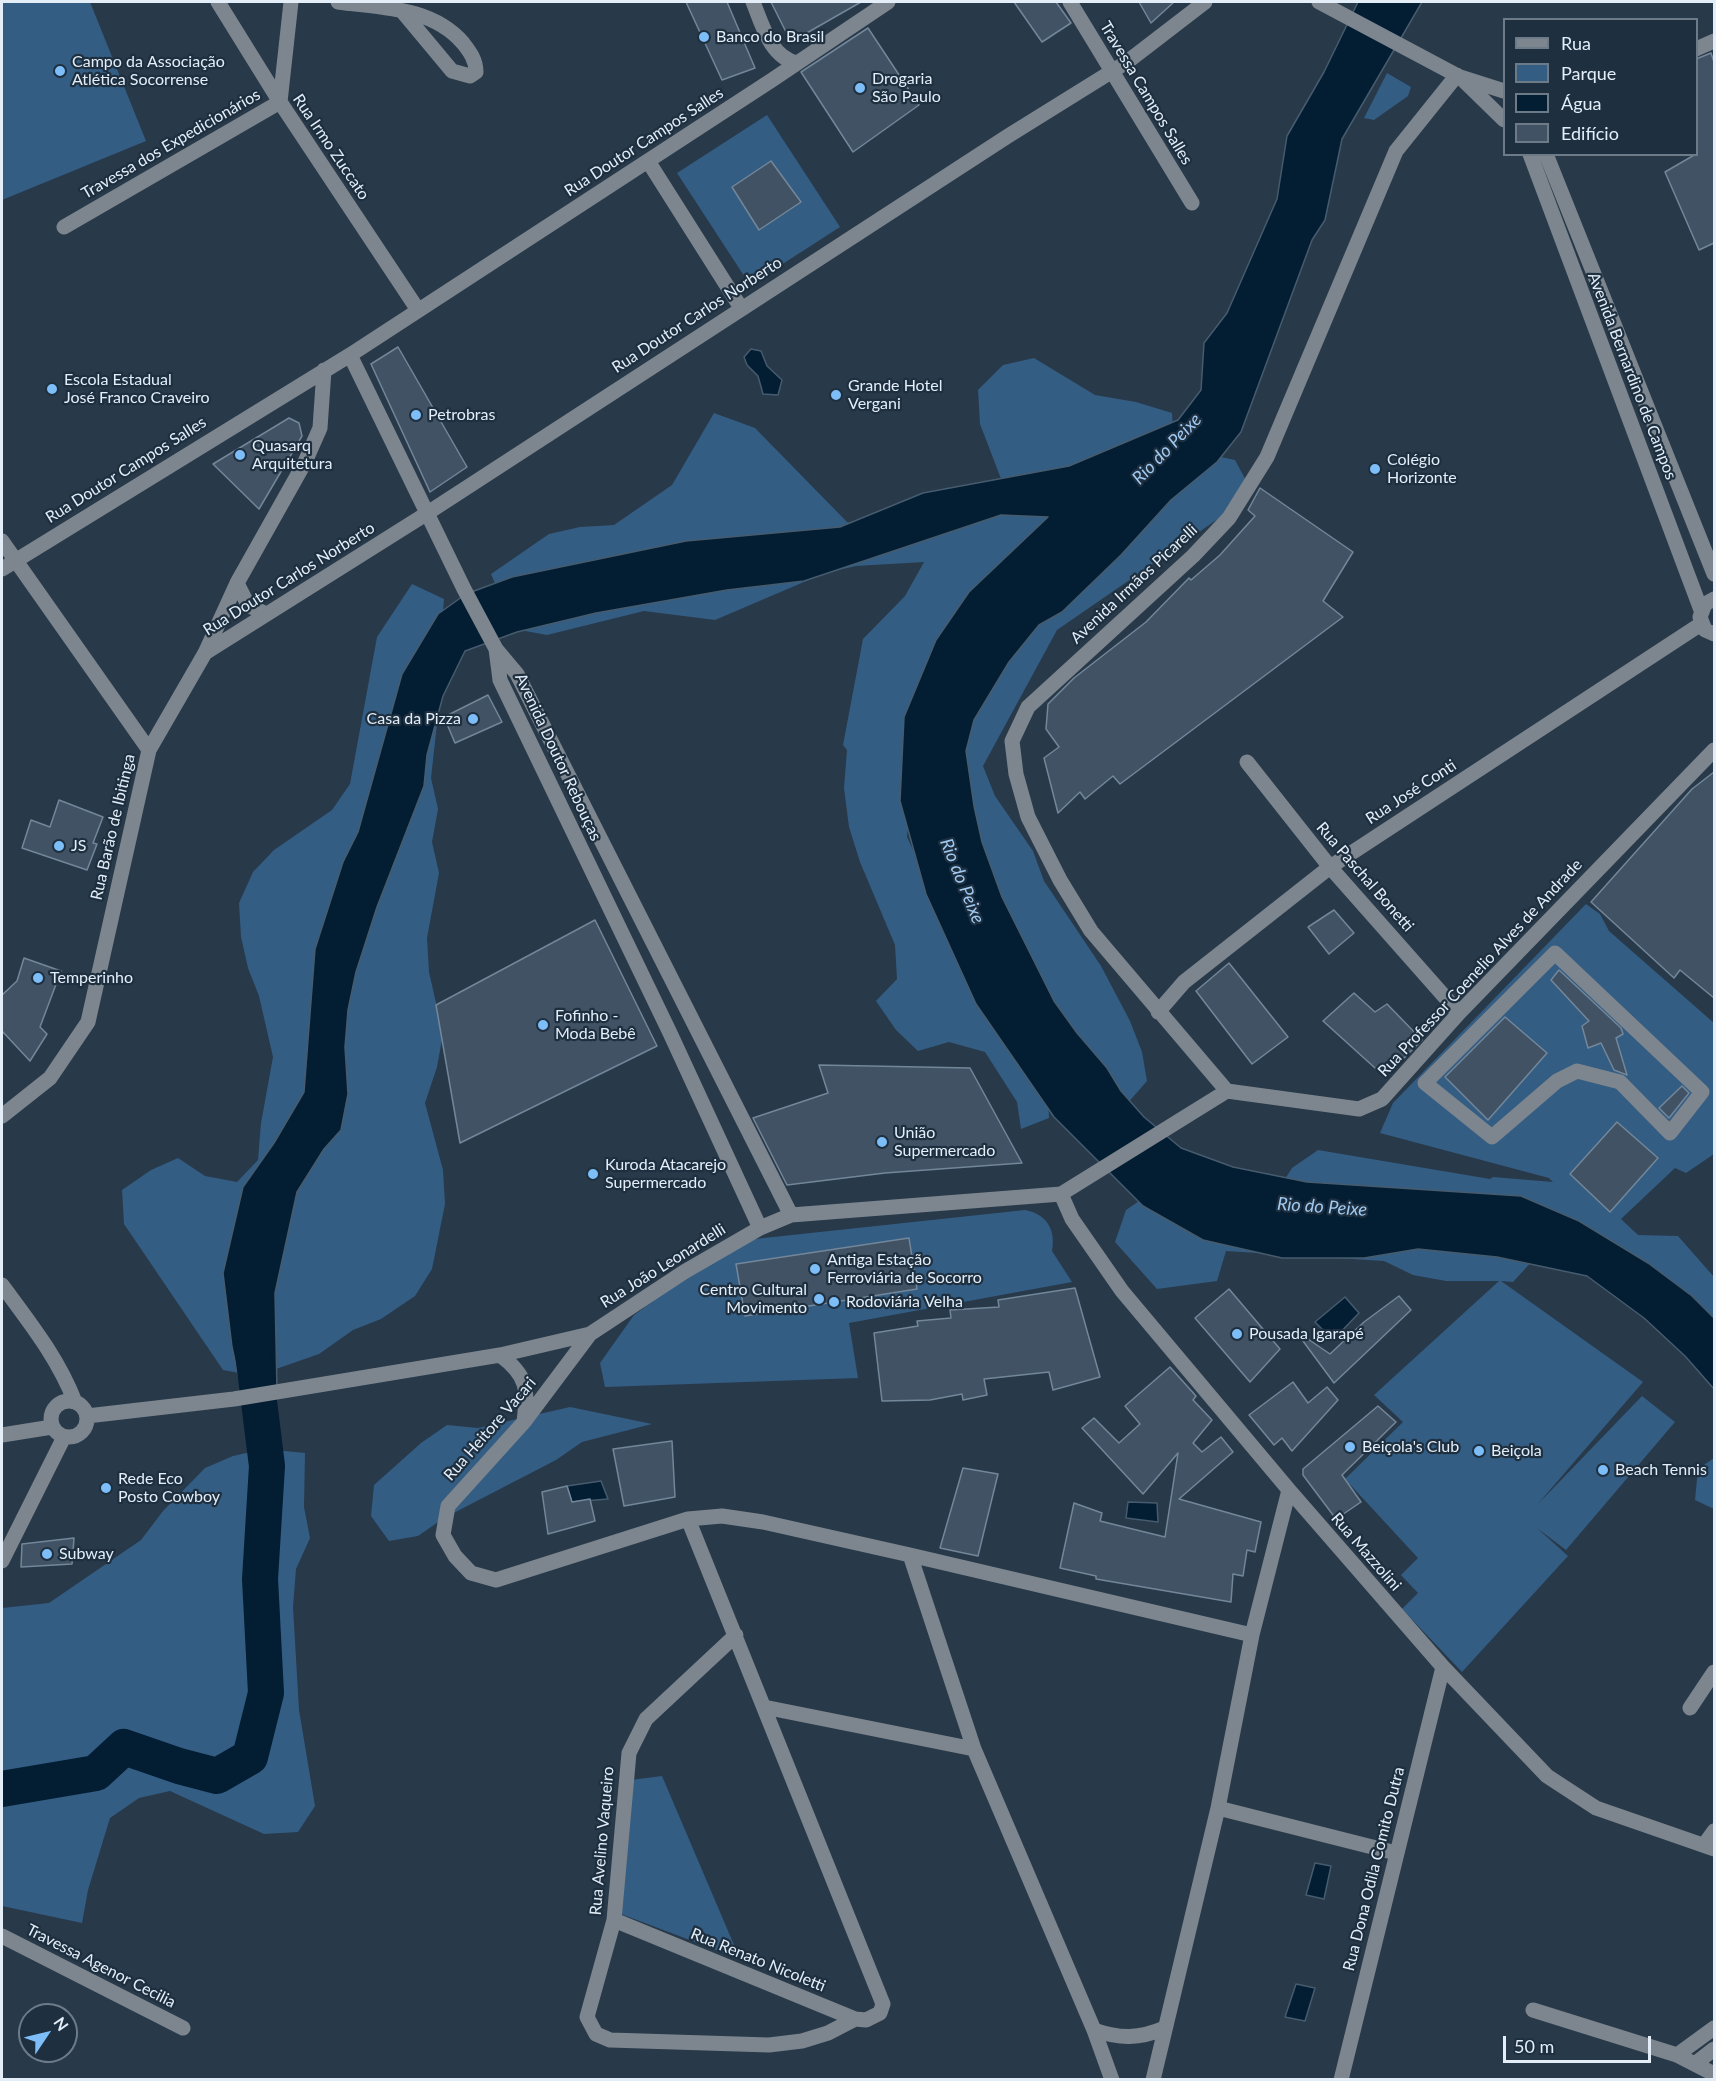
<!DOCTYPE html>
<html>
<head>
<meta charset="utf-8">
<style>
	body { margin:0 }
	#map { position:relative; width:1716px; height:2081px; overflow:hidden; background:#28394a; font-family:Lato,sans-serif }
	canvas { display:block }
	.frame { position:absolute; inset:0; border:3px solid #e3eef9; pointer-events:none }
	.legend { position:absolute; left:1503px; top:18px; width:195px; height:138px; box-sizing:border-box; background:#1e2f3f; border:2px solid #6d7b89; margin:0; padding:8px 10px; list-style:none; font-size:18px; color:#e3eef9 }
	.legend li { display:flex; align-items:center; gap:12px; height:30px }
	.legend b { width:30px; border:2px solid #6d7b89 }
	.north { position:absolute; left:18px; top:2003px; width:60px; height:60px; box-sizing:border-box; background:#1e2f3f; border:2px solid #6d7b89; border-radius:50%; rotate:55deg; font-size:16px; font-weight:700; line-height:24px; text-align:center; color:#e3eef9 }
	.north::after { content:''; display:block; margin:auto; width:21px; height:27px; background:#7dbef9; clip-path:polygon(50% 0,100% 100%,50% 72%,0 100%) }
	.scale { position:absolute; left:1503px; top:2036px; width:148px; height:27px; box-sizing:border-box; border:3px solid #e3eef9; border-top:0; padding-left:8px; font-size:18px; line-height:21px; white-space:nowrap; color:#e3eef9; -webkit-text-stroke:4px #1e2f3f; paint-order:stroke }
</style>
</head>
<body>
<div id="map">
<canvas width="1716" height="2081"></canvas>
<div class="frame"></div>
<ul class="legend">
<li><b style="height:8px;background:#7d868e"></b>Rua</li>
<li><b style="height:16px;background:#345d83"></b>Parque</li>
<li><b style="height:16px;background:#031d33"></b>Água</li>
<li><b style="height:16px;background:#405263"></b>Edifício</li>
</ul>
<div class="north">N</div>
<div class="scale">50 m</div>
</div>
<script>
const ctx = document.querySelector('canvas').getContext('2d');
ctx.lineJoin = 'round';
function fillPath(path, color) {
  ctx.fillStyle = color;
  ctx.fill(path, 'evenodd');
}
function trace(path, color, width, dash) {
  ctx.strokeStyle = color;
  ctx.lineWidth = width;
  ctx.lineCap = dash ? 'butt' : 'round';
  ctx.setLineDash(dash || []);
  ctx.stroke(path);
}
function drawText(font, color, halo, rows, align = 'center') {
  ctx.font = font + ' Lato,sans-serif';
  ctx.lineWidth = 4.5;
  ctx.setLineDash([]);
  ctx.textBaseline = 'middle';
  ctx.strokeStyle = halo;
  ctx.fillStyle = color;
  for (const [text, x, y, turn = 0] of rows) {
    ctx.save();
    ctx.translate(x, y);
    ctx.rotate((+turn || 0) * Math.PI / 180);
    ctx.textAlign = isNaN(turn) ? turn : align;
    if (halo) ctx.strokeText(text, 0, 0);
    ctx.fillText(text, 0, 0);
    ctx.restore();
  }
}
fillPath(new Path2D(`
	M2,2H90L146,141L2,200Z
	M1387,73L1411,87L1408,96L1374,120L1364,118Z
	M767,115L840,227L750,285L677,173Z
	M1034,358L1095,395L1136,402L1172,413L1174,447L1235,460L1250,488L1228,512L1057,630L983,766L995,796L1033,851L1044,881L1101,966L1130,1021L1142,1052L1147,1081L1126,1105L1076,1074L912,762L907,837L967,967L1047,1084L1049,1118L1021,1129L1017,1102L985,1052L949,1042L918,1051L896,1030L876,1001L897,979L895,945L860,862L849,827L844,788L847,750L843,745L863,639L905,596L924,562L856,566L825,573L715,620L644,611L547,635L514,629L491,574L549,534L580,527L614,525L672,485L714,413L755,428L847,522L883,533L1008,497L980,424L978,390L1003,365Z
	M412,584L444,599L441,636L443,670L431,778L438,809L432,842L439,873L427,938L429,972L443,1034L437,1067L425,1103L443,1170L445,1204L432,1269L415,1296L381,1319L353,1330L319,1354L256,1376L223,1370L124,1224L122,1190L151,1170L178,1158L205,1176L237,1182L258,1160L261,1123L273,1057L259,996L248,968L241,937L239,903L253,872L274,850L332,810L350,784L377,637Z
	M1586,904L1600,914L1609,931L1714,1023V1154L1686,1173L1675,1168L1621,1219L1638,1235L1678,1236L1714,1277V1342L1666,1291L1535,1258L1513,1282L1501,1281L1643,1382L1537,1505L1642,1396L1675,1422L1566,1550L1537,1528L1568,1556L1462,1672L1402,1609L1418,1593L1401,1575L1418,1558L1345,1479L1403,1422L1374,1395L1499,1281H1446L1413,1275L1384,1261L1226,1251L1217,1281L1157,1289L1115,1242L1126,1210L1152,1192L1276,1193L1292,1168L1318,1150L1490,1179L1493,1177L1553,1182L1549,1178L1380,1133L1393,1103Z
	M1025,1210C1047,1214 1056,1230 1052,1251L1072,1282L849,1323L858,1378L605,1387L600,1363L634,1315L736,1241Z
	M570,1407L652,1424L582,1442L556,1460L444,1518L418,1536L389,1541L371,1516L374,1485L421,1443L447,1425L478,1428Z
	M264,1449L305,1453L304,1507L310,1538L296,1569L293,1607L299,1710L315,1806L298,1832L264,1834L170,1791L139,1798L110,1818L88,1890L82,1923L2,1906V1608L49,1603L141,1540L163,1511L205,1468L233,1456Z
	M1714,1458V1509L1695,1500L1698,1469Z
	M662,1776L740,1959L621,1914L631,1780Z`), '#345d83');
const water = new Path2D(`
	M1358,2H1422L1342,139L1325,220L1312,240L1241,432L1217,462L1171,500L1121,555L1062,612L1039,625L1009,662L974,720L966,751L974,806L982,842L1002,897L1054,1001L1077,1033L1107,1068L1121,1091L1144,1117L1181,1148L1233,1167L1307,1182L1521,1196L1579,1221L1648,1263L1692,1296L1714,1318V1389L1685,1356L1644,1318L1587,1276L1497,1257L1418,1249L1364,1258H1282L1203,1240L1143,1206L1054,1117L976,1004L926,894L900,801L904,717L936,640L969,592L1048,517L1001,515L804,581L727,590L596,613L517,632L465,651L443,696L427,755L424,786L377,907L356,972L348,1010L345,1047L348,1094L341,1130L324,1149L297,1192L275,1293L277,1391L243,1397L232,1347L223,1273L243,1187L274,1143L304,1092L315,949L343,862L358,832L402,674L438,614L466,594L512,577L686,541L840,527L923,493L1069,466L1178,420L1201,390L1204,343L1227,313L1277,199L1287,136L1324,72Z
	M751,349L761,351L767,366L782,380L778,395L763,394L758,376L747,365L744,357Z
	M1345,1297L1359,1313L1333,1340L1315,1322Z
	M601,1481L608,1499L572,1502L567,1486Z
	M1128,1502L1157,1503L1158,1522L1126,1518Z
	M1315,1863L1331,1866L1324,1899L1306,1895Z
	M1296,1984L1315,1988L1305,2021L1285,2017Z`);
fillPath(water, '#031d33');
trace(water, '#465c6e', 1.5);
trace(new Path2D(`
	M2,1789L96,1773L124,1747L179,1766L217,1776L250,1757L266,1693L260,1579L267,1466L253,1353`), '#031d33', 36);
const building = new Path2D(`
	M686,2H727L755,68L722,80Z
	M771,2H861L791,42Z
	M1014,2H1056L1071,23L1042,42Z
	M1139,2H1174L1151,23Z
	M868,28L919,105L853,152L801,72Z
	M1711,53L1714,62V243L1699,250L1665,172L1696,154V59Z
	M771,161L801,202L759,230L732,187Z
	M398,347L467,467L430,492L371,364Z
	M289,418L299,423L302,436L259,509L213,464Z
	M1260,488L1353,552L1323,601L1343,617L1120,784L1113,776L1085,799L1080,792L1058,813L1044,758L1059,747L1046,729L1048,704L1074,678L1146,622L1189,578L1191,580L1220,555L1255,516L1248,510Z
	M488,695L502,722L455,743L444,717Z
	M1714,772V998L1680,970L1674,978L1591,902L1692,789Z
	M59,800L103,817L93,843L97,844L87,870L22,848L31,820L50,827Z
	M1334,910L1354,933L1329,954L1308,927Z
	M595,920L657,1046L460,1143L436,1005Z
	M24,958L61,971L40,1027L47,1034L30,1061L2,1031V995L17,981Z
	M1229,963L1288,1037L1252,1064L1196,991Z
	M1559,970L1621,1028L1623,1034L1616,1038L1627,1075L1614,1070L1601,1043L1588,1048L1582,1026L1589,1021L1551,980Z
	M1354,993L1375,1012L1387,1004L1422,1040L1385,1077L1323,1021Z
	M1505,1017L1547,1053L1488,1120L1445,1077Z
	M819,1065L970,1068L1022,1163L885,1173L787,1185L753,1118L828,1093Z
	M1682,1086L1689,1093L1669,1118L1659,1108Z
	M1617,1122L1658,1158L1610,1212L1570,1174Z
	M909,1238L917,1289L745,1316L736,1264Z
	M1075,1288L1100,1377L1053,1390L1049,1372L984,1379L987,1395L963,1400L962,1394L930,1400L882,1401L874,1333L918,1326L917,1321L951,1318L950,1310L999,1307L998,1300Z
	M1229,1289L1280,1349L1250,1382L1195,1318Z
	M1399,1296L1411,1310L1334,1383L1300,1337L1302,1335L1330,1354L1364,1322Z
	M1170,1367L1196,1396L1193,1400L1212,1420L1193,1443L1202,1452L1221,1437L1233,1452L1179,1499L1261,1522L1255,1552L1247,1550L1243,1576L1233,1574L1231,1602L1096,1579V1576L1060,1568L1074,1503L1102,1513L1100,1521L1165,1537L1178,1453L1143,1494L1082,1428L1094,1418L1119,1443L1140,1424L1125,1406Z
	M1293,1382L1308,1403L1327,1387L1338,1400L1292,1451L1282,1438L1274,1445L1249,1415Z
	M1378,1406L1396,1422L1342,1475L1361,1502L1336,1519L1303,1475V1469Z
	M672,1441L675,1497L624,1506L613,1449Z
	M963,1468L998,1474L978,1556L940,1548Z
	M567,1486L572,1502L590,1499L595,1521L548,1534L542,1492Z
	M74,1538L72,1564L21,1567L22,1544Z`);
fillPath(building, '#405263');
trace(building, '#73879a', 1.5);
trace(new Path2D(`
	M218,2L280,102L418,310
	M338,2C382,8 432,7 463,43C470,52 476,60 476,72L470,76L452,71L402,11
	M753,2C762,24 770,57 797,63
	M1070,2L1192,203
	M1319,2L1460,77L1504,91
	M1696,49L1714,41
	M1462,79L1504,120
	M1530,154L1701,610
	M1546,154L1714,574
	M648,161L741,308
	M64,227L280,102L291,2
	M350,355L464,589L496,649L517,674L791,1215
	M2,541L149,750
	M2,569L350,355L772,80L888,2
	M237,583L248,605L266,614
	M1714,599L1705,604L1700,617L1705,630L1714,634
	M496,649L500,680L670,1033L760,1228
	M205,653L426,514L1008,136L1127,62L1205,2
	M1247,762L1330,867L1459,1013
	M1555,953L1702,1092L1670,1133L1620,1082L1577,1071L1557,1081L1492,1137L1425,1083Z
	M1158,1012L1184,982L1330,867L1701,624
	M1227,1091L1091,931L1060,880L1028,817L1016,774L1012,741L1028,707L1193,556L1229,518L1267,457L1396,151L1457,75
	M1227,1091L1359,1109L1382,1099L1459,1013L1714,750
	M2,1116L50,1078L88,1022L149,750L205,653L237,583L305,462L320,428L324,370
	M1061,1194L1072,1219L1122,1291L1289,1490L1443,1667L1547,1776L1596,1808L1714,1849
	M2,1285C30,1323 58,1358 75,1402
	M590,1334L524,1422L448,1506L443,1535L455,1556L471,1573L496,1580L688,1519L722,1516L763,1522L910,1555L1252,1635
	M500,1355C528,1376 528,1389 524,1422
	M51 1419a18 18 0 1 1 36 0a18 18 0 1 1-36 0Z
	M87,1416L234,1399L500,1355L590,1334L684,1272L760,1228L791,1215L1061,1194L1227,1091
	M2,1435L52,1427
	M910,1555L974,1749L1094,2030C1120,2039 1139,2039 1165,2028
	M2,1561L64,1437
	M736,1635L646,1719L629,1753L614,1920L587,2017L596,2034L610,2040L769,2045L802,2041L828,2033L855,2019
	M764,1707L974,1749
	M1690,1708L1714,1672
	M1218,1808L1396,1853
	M1704,1845L1714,1831
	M614,1920L855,2019L866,2020L880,2013L883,2004L688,1519
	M2,1936L183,2028
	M1533,2010L1677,2055L1714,2074
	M1094,2030L1112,2080
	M1677,2055L1714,2028
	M1696,2063L1714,2049
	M1153,2080L1218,1808L1252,1635L1289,1490
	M1341,2080L1443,1667`), '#7d868e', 15);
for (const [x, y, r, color] of [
	[704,37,6,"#7dbef9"],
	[60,71,6,"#7dbef9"],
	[860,88,6,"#7dbef9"],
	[52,389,6,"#7dbef9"],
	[836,395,6,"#7dbef9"],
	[416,415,6,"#7dbef9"],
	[240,455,6,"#7dbef9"],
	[1375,469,6,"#7dbef9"],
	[473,719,6,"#7dbef9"],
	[59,846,6,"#7dbef9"],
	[38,978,6,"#7dbef9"],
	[543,1025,6,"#7dbef9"],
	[882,1142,6,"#7dbef9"],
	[593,1174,6,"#7dbef9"],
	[815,1269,6,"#7dbef9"],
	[819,1299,6,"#7dbef9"],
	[834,1302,6,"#7dbef9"],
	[1237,1334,6,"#7dbef9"],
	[1350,1447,6,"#7dbef9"],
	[1479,1451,6,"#7dbef9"],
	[1603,1470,6,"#7dbef9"],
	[106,1488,6,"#7dbef9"],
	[47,1554,6,"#7dbef9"]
]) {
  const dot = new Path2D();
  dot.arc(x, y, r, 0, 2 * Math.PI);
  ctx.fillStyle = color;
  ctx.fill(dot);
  trace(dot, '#1e2f3f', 2);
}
drawText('16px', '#e3eef9', '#1e2f3f', [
	["Banco do Brasil",716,37],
	["Campo da Associação",72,62],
	["Atlética Socorrense",72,80],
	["Drogaria",872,79],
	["São Paulo",872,97],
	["Escola Estadual",64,380],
	["José Franco Craveiro",64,398],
	["Grande Hotel",848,386],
	["Vergani",848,404],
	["Petrobras",428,415],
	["Quasarq",252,446],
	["Arquitetura",252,464],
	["Colégio",1387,460],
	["Horizonte",1387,478],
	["Casa da Pizza",461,719,"right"],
	["JS",71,846],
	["Temperinho",50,978],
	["Fofinho -",555,1016],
	["Moda Bebê",555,1034],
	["União",894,1133],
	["Supermercado",894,1151],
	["Kuroda Atacarejo",605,1165],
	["Supermercado",605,1183],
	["Antiga Estação",827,1260],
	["Ferroviária de Socorro",827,1278],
	["Centro Cultural",807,1290,"right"],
	["Movimento",807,1308,"right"],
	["Rodoviária Velha",846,1302],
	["Pousada Igarapé",1249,1334],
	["Beiçola's Club",1362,1447],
	["Beiçola",1491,1451],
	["Beach Tennis",1615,1470],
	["Rede Eco",118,1479],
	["Posto Cowboy",118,1497],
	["Subway",59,1554]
], 'left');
drawText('16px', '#e3eef9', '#1e2f3f', [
	["Travessa Campos Salles",1146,93,59],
	["Rua Doutor Campos Salles",644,142,-33],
	["Travessa dos Expedicionários",171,144,-30],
	["Rua Irmo Zuccato",331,147,56],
	["Rua Doutor Carlos Norberto",697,315,-33],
	["Avenida Bernardino de Campos",1632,376,69],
	["Rua Doutor Campos Salles",126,470,-32],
	["Rua Doutor Carlos Norberto",289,579,-32],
	["Avenida Irmãos Picarelli",1134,584,-43],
	["Avenida Doutor Rebouças",558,757,65],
	["Rua José Conti",1411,792,-33],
	["Rua Barão de Ibitinga",113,827,-77],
	["Rua Paschal Bonetti",1365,877,49],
	["Rua Professor Coenelio Alves de Andrade",1480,968,-47],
	["Rua João Leonardelli",663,1266,-32],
	["Rua Heitore Vacari",490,1429,-49],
	["Rua Mazzolini",1366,1552,49],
	["Rua Avelino Vaqueiro",602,1841,-85],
	["Rua Dona Odila Comito Dutra",1374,1869,-76],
	["Rua Renato Nicoletti",758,1960,22],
	["Travessa Agenor Cecilia",101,1966,27]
]);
drawText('italic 18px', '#a0caf2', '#1e2f3f', [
	["Rio do Peixe",1167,449,-46],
	["Rio do Peixe",962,881,68],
	["Rio do Peixe",1322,1207,4]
]);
</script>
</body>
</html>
